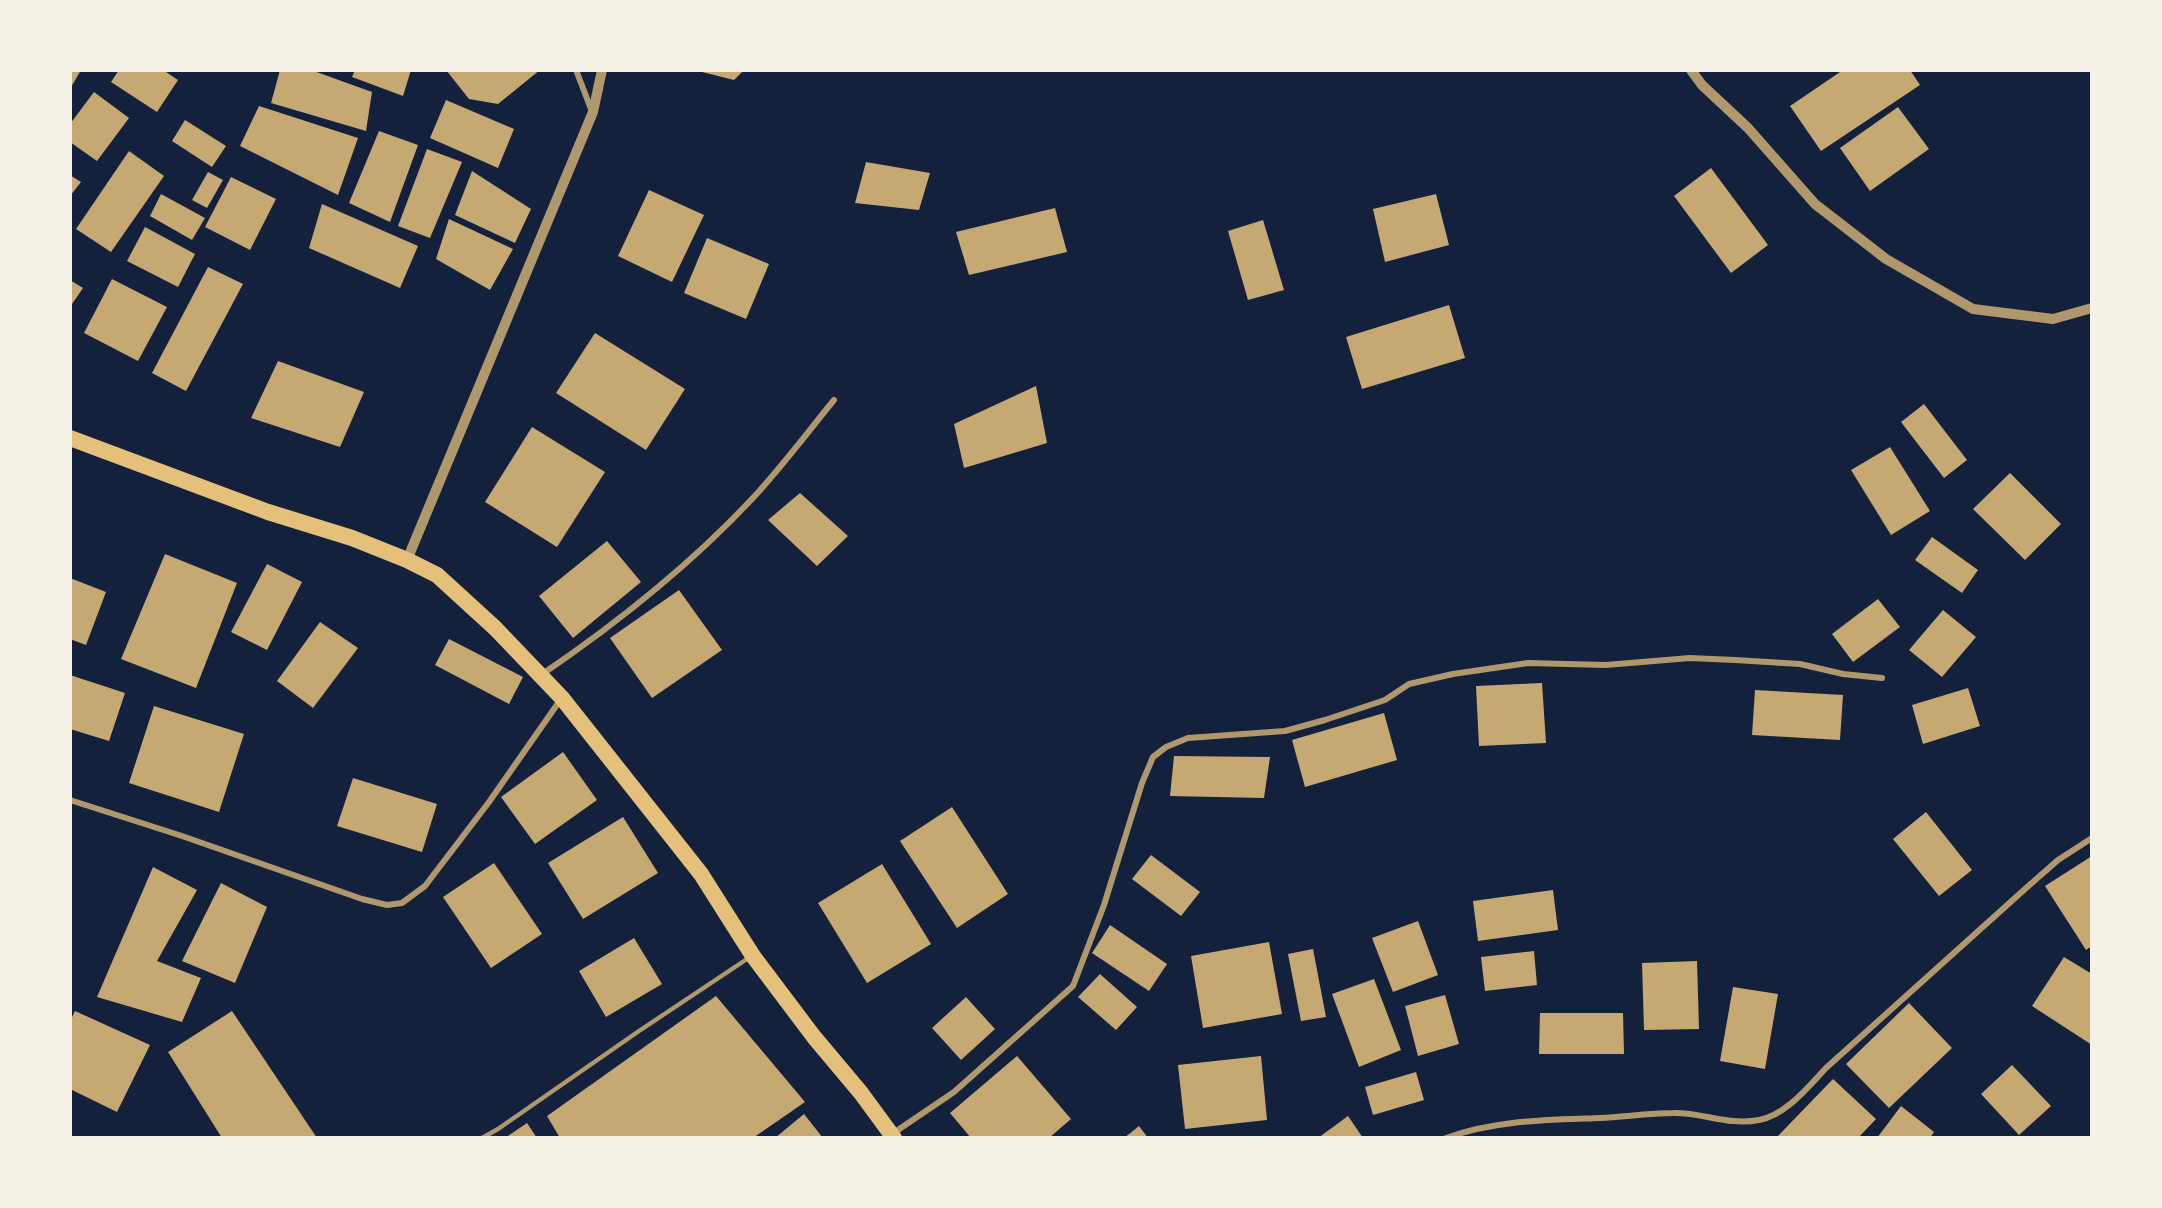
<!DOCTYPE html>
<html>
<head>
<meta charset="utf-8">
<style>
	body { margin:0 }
	#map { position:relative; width:2162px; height:1208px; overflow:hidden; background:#14213d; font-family:"PT Serif",serif }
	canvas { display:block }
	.frame { position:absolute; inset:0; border:72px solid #f6f1e7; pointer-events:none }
</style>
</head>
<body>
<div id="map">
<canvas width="2162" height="1208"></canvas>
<div class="frame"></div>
</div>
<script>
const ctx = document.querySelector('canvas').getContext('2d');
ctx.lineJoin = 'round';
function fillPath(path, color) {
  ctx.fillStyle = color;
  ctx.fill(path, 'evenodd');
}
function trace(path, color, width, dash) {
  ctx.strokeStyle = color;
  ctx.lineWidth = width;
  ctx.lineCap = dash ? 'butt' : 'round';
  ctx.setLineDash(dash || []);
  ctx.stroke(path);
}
fillPath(new Path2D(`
	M70,70H81L70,89Z
	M119,70H163L178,80L157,112L111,82Z
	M280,70H311L372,92L366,131L271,103Z
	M355,70H411L403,96L352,77Z
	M446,70H540L498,104L469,99Z
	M694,70H744L734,80Z
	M1843,70H1910L1920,85L1821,151L1790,106Z
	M94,92L129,118L97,161L70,142V124Z
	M446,100L514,129L498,168L430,138Z
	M259,106L358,138L338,195L240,146Z
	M1898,107L1929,149L1870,191L1840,148Z
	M185,120L226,146L212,167L172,141Z
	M379,131L418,145L390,222L349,203Z
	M427,149L462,162L430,238L398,226Z
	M129,151L164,176L111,252L76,229Z
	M866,162L930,173L919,210L855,203Z
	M1711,168L1768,245L1731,273L1674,196Z
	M472,171L531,209L515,243L455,215Z
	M208,172L223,180L207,208L192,200Z
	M70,175L81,182L70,196Z
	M231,177L276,199L250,250L205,227Z
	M649,190L704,215L672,282L618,256Z
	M161,194L205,218L192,240L150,216Z
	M1436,194L1449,245L1385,262L1373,209Z
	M322,204L418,246L400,288L309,248Z
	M1055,208L1067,252L969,275L956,232Z
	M449,219L513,249L490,290L436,259Z
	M1263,220L1284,290L1248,300L1228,231Z
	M145,227L195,254L178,287L127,261Z
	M707,238L769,264L746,319L684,293Z
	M208,267L243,284L186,391L152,373Z
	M112,279L167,307L138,361L84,333Z
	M70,280L83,288L70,307Z
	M1449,305L1465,358L1362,389L1346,337Z
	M595,333L685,389L646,450L556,393Z
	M278,361L364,392L340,447L251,418Z
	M1036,386L1047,443L964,468L954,424Z
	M1924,404L1967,460L1944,478L1901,422Z
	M532,427L605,472L557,547L485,502Z
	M1890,447L1930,511L1891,535L1851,470Z
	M2010,473L2061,524L2025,560L1973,509Z
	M800,493L848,536L817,566L768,520Z
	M1932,537L1978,570L1962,593L1915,560Z
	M607,541L641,582L573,638L539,596Z
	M165,554L237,583L196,688L121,659Z
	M267,564L302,582L267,650L231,632Z
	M70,578L106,592L86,645L70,639Z
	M679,590L722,650L652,698L610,638Z
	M1878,599L1900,627L1853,662L1832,634Z
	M1943,610L1976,637L1942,677L1909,650Z
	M320,622L358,648L313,708L277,681Z
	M449,639L523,677L509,704L435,665Z
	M70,675L125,693L109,741L70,729Z
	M1542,683L1546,743L1479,746L1476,686Z
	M1968,688L1980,726L1923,744L1912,705Z
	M1755,690L1843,695L1840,740L1752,735Z
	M154,706L244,734L219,812L129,783Z
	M1384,713L1397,760L1305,787L1292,740Z
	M563,752L597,800L535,844L501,797Z
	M1174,756L1270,757L1264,798L1170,796Z
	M353,778L437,804L422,852L337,826Z
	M952,807L1008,894L957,928L900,841Z
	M1926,812L1972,870L1939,896L1893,839Z
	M623,817L658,873L583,919L548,863Z
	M1151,855L1200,892L1181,916L1132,879Z
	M2092,856V946L2086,950L2045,886Z
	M494,863L542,934L491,968L443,897Z
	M882,864L931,944L867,983L818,903Z
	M153,867L197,890L157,961L201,978L182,1022L97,997Z
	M221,883L267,907L235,983L182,961Z
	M1553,890L1558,930L1478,941L1473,901Z
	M1418,921L1438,975L1393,992L1372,938Z
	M1110,925L1167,964L1149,991L1092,953Z
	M634,938L662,984L606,1017L579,971Z
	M1269,942L1282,1014L1203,1028L1191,956Z
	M1313,949L1326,1017L1301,1021L1288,954Z
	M1534,951L1537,985L1485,991L1481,957Z
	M2064,957L2092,974V1045L2032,1006Z
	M1697,961L1699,1029L1644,1030L1642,963Z
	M1100,974L1137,1007L1116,1030L1078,997Z
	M1374,979L1401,1050L1359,1067L1332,994Z
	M1733,987L1778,994L1765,1069L1720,1061Z
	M1445,995L1459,1044L1418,1056L1405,1006Z
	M716,996L805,1102L753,1138H560L547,1116Z
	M966,997L995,1029L961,1060L932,1028Z
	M1909,1003L1952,1048L1889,1108L1846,1064Z
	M75,1011L150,1045L117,1112L70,1089V1021Z
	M232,1011L317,1138H222L168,1052Z
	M1540,1013H1623L1624,1054H1539Z
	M1017,1056L1071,1119L1049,1138H971L950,1113Z
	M1261,1056L1267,1120L1185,1129L1178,1065Z
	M2012,1065L2051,1106L2019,1135L1981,1094Z
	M1416,1072L1424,1100L1373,1115L1365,1087Z
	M1833,1079L1876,1119L1858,1138H1776Z
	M1901,1106L1934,1132L1930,1138H1877Z
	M804,1114L823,1138H775Z
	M1348,1116L1363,1138H1318Z
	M527,1123L537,1138H505Z
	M1139,1126L1148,1138H1124Z`), '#c6a872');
trace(new Path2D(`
	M482,1138L498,1129L639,1031L750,957`), '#b1986c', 4.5);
trace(new Path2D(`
	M576,70L591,109
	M541,675C616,624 690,565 752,499C781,468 807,433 834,400
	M70,800L182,836L362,899L387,905L402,903L425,886L489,802L561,699
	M892,1134L954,1092L1073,986L1104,905L1142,783L1153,757L1166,747L1188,738L1285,731L1325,720L1385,700L1409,684L1453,674L1528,663L1606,665L1690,658L1735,660L1800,664L1843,674L1882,678
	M1446,1138C1496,1120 1547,1120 1600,1118C1624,1117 1648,1113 1673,1113C1702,1112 1728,1126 1759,1120C1786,1115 1808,1087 1826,1068L2025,889L2058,860L2092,838`), '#b1986c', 6);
trace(new Path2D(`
	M1691,70L1702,85L1748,128L1815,204L1886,259L1973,309L2053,319L2092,308
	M407,560L593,112L602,70`), '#b1986c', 10);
trace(new Path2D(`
	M70,438L268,512L352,538L407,560L437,575L495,628L562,698L701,874L753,956L814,1037L861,1093L894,1138`), '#e5c07b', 16);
</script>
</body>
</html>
